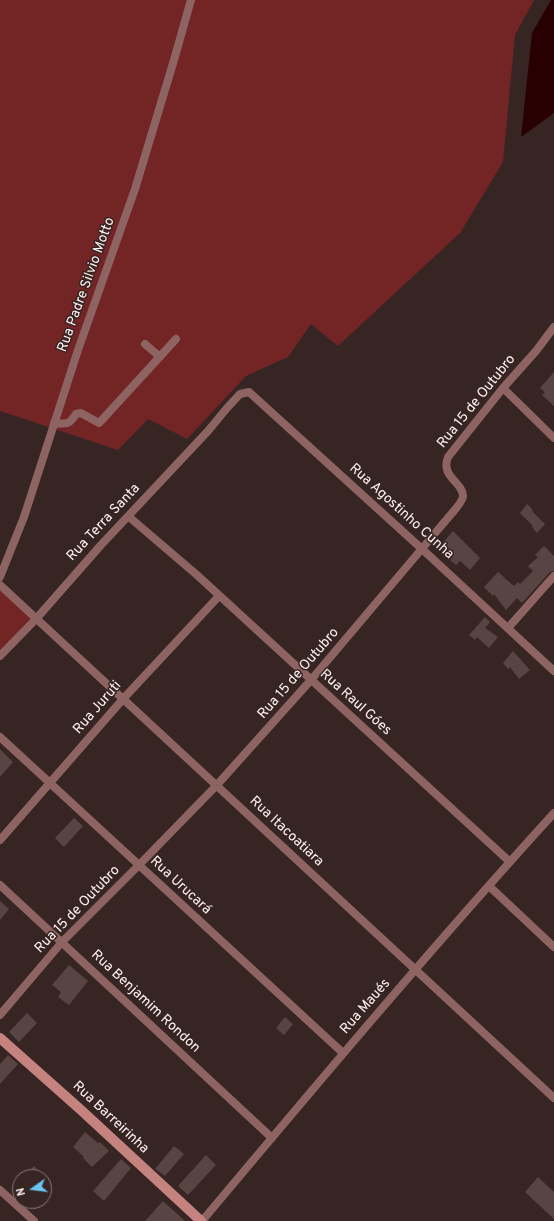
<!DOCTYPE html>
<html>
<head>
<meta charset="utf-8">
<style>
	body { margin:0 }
	#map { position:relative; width:554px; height:1221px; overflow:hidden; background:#372524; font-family:Overpass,sans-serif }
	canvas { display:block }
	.north { position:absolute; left:12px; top:1169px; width:40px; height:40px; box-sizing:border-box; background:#372524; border:1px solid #877776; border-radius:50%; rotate:256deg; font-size:11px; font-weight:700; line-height:16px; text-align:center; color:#fef1f0 }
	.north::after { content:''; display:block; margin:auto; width:14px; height:18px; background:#6ac3f1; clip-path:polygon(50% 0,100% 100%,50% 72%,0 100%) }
</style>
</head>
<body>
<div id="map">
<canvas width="554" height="1221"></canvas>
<div class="north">N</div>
</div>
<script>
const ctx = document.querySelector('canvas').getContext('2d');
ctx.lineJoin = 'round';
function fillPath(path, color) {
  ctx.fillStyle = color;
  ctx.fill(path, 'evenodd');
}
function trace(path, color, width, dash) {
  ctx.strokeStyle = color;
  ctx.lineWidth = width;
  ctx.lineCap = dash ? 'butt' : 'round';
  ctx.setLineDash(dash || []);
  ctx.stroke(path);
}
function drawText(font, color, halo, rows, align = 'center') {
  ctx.font = font + ' Overpass,sans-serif';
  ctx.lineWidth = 3;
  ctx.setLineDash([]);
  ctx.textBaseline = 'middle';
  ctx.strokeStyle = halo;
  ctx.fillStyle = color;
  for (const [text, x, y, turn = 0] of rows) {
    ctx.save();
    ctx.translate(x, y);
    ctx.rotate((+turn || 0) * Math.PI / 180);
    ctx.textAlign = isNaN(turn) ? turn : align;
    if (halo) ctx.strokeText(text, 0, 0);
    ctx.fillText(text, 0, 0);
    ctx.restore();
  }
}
fillPath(new Path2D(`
	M0,0H534L515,35L503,162L460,233L338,346L311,324L288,357L246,376L187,439L148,419L118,450L0,411Z
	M0,587L35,619L0,656Z`), '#732425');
fillPath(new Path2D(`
	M551,0H554V113L521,137L532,33Z`), '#290002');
fillPath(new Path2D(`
	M554,372V406L542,395L545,392L540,388Z
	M527,504L533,510L532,511L545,524L537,533L532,527L533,526L520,513Z
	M453,531L480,558L470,570L460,561L456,565L450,560L453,557L441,545Z
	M544,546L554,556V571L550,572L522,603L517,598L506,610L494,594L493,596L484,587L498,572L514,586L518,582L520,584L533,571L528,566L538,557L535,555Z
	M485,617L490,622L485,628L498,637L489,648L477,637L475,640L469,635Z
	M513,651L530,670L519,679L510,667L508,669L503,663Z
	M0,749L13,762L0,777Z
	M74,818L83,826L64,847L55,838Z
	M0,901L9,909L0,920Z
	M69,965L88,981L69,1005L58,997L61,992L52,985Z
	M27,1013L37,1023L19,1042L9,1032Z
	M285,1017L293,1024L284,1035L276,1028Z
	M8,1055L18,1064L0,1084V1064Z
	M85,1132L98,1143L100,1142L109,1151L92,1167L83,1158L84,1157L73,1147Z
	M174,1146L184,1154L165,1176L155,1169Z
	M206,1155L216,1165L188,1195L178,1186Z
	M121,1159L131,1168L104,1201L93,1191Z
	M34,1166L46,1177H24Z
	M538,1177L554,1192V1219L525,1192Z
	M163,1201L185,1221H145Z`), '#584442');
trace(new Path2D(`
	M145,344L160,357
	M503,388L554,438
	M54,423C67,424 69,425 76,414L81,413L99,423L101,421L176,339
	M128,516L197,575L510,862
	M0,577L24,517L78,350L135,189L174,60L191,0
	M0,585L554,1098
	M508,628L554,576
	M0,656L36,619L101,545L208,431L227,408L240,394L249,392L422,549L554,671
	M0,737L343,1053
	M0,840L123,699L219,596
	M0,885L272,1138
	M489,886L554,947
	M0,1015L62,942L139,865L216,786L311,680L447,519C451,514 463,502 463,496C463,482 440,477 448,457L503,388L536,351L554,327
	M0,1190L34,1221
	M202,1221C317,1084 433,946 554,813`), '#8d6461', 8);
trace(new Path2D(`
	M0,1038L81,1110L201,1221`), '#c5837f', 10);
drawText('14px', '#fef1f0', '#372524', [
	["Rua Padre Silvio Motto",87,285,-70],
	["Rua 15 de Outubro",477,402,-51],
	["Rua Agostinho Cunha",401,512,42],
	["Rua Terra Santa",104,523,-47],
	["Rua 15 de Outubro",299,674,-49],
	["Rua Raul Góes",355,703,42],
	["Rua Juruti",98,708,-49],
	["Rua Itacoatiara",286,832,43],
	["Rua Urucará",180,886,43],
	["Rua 15 de Outubro",78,910,-46],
	["Rua Benjamim Rondon",145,1002,43],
	["Rua Maués",366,1007,-49],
	["Rua Barreirinha",110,1118,43]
]);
</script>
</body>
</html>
